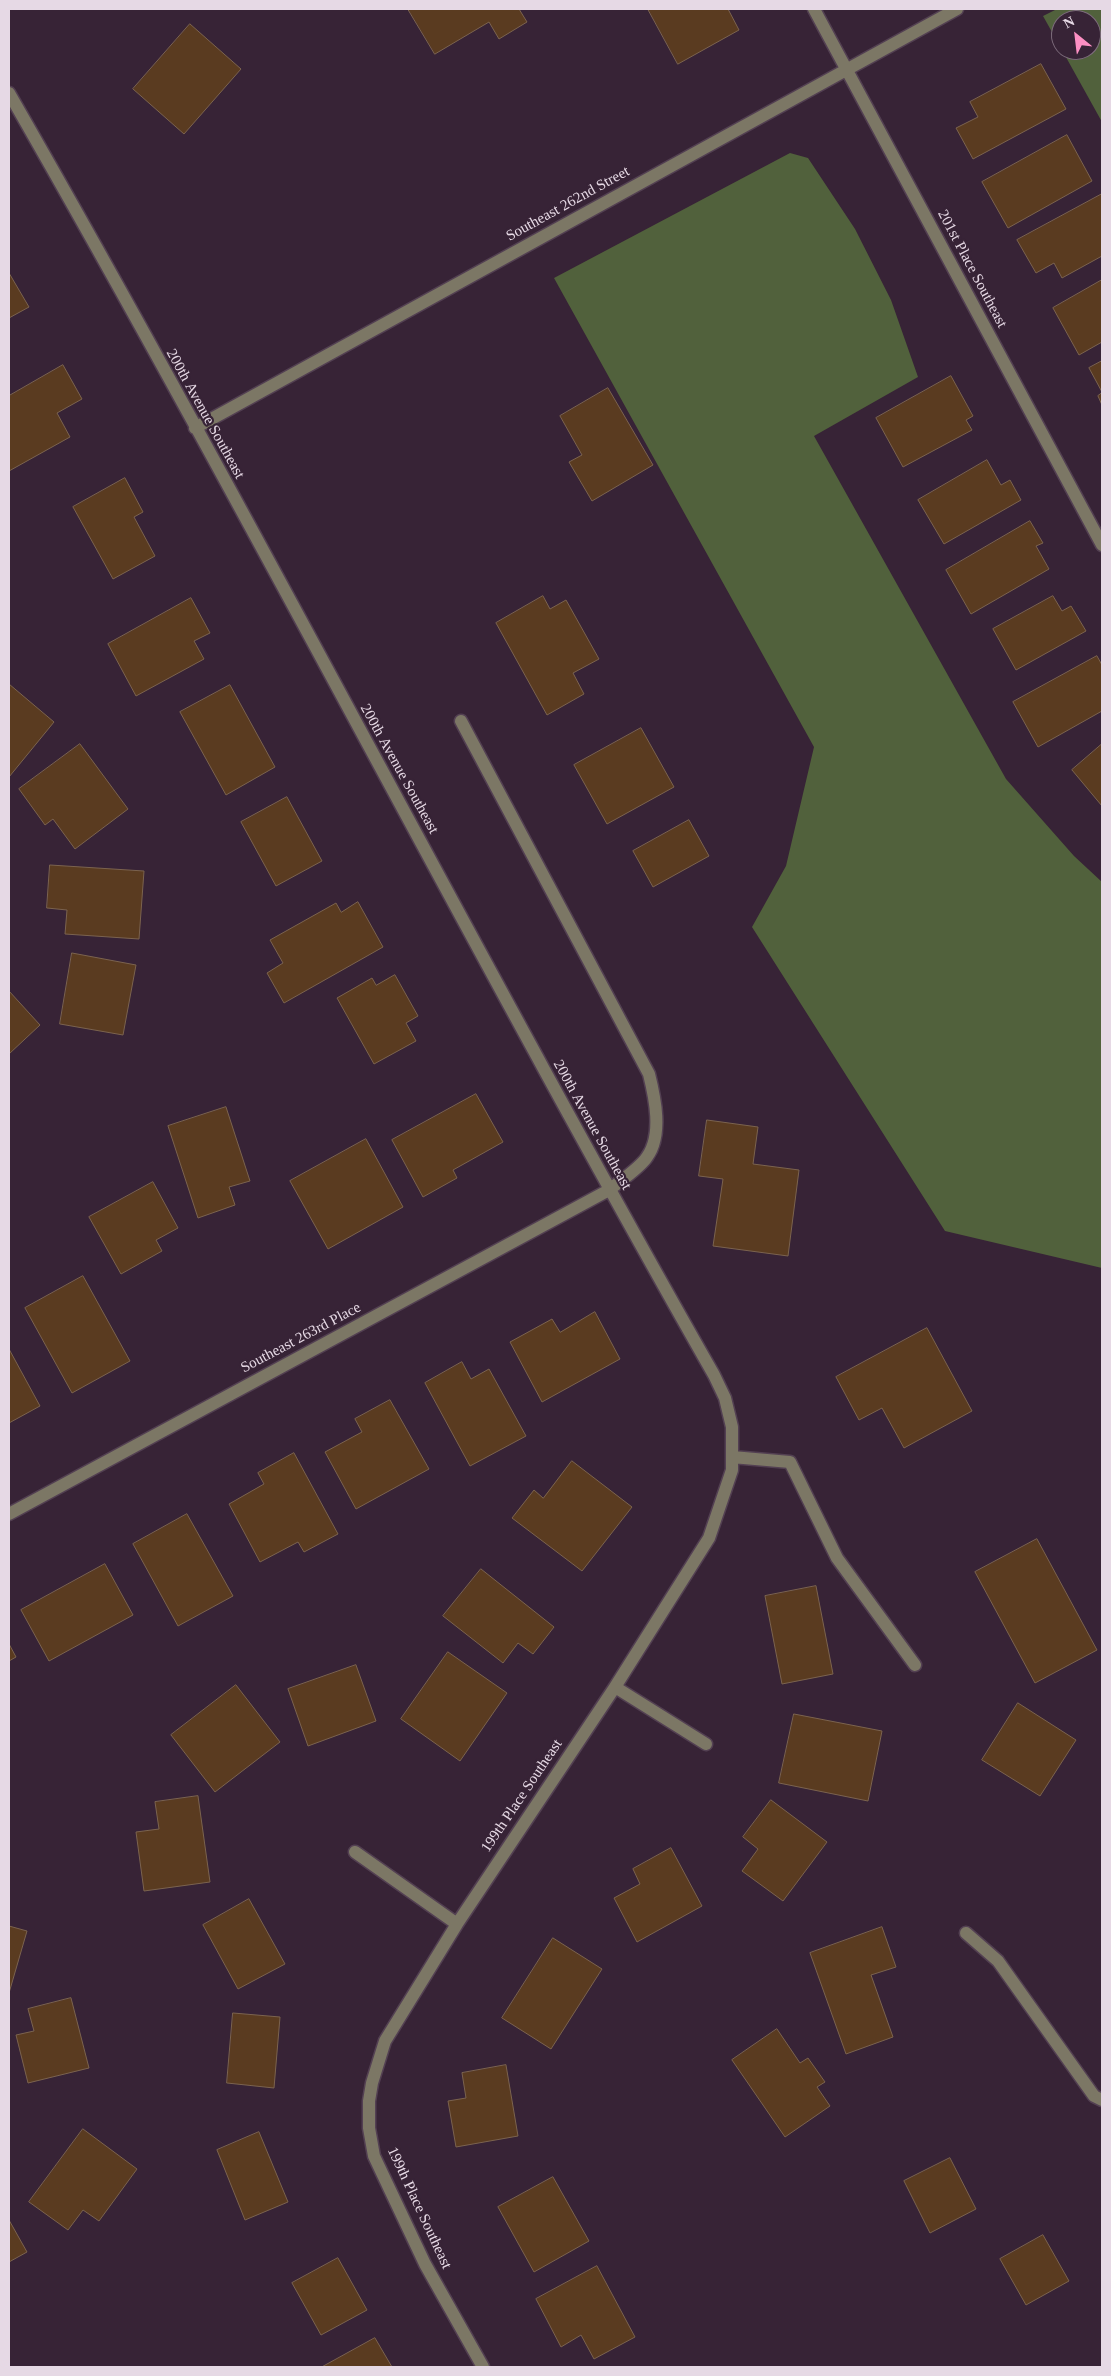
<!DOCTYPE html>
<html>
<head>
<meta charset="utf-8">
<style>
	body { margin:0 }
	#map { position:relative; width:1111px; height:2376px; overflow:hidden; background:#372336; font-family:"Times New Roman",serif }
	canvas { display:block }
	.frame { position:absolute; inset:0; border:10px solid #e6d9e5; pointer-events:none }
	.north { position:absolute; left:1051px; top:10px; width:50px; height:50px; box-sizing:border-box; background:#372336; border:1px solid #7d6c7c; border-radius:50%; rotate:331deg; font-size:14px; font-weight:700; line-height:20px; text-align:center; color:#e6d9e5 }
	.north::after { content:''; display:block; margin:auto; width:18px; height:22px; background:#fc8fc3; clip-path:polygon(50% 0,100% 100%,50% 72%,0 100%) }
</style>
</head>
<body>
<div id="map">
<canvas width="1111" height="2376"></canvas>
<div class="frame"></div>
<div class="north">N</div>
</div>
<script>
const ctx = document.querySelector('canvas').getContext('2d');
ctx.lineJoin = 'round';
function fillPath(path, color) {
  ctx.fillStyle = color;
  ctx.fill(path, 'evenodd');
}
function trace(path, color, width, dash) {
  ctx.strokeStyle = color;
  ctx.lineWidth = width;
  ctx.lineCap = dash ? 'butt' : 'round';
  ctx.setLineDash(dash || []);
  ctx.stroke(path);
}
function drawText(font, color, halo, rows, align = 'center') {
  ctx.font = font + ' "Times New Roman",serif';
  ctx.lineWidth = 4.5;
  ctx.setLineDash([]);
  ctx.textBaseline = 'middle';
  ctx.strokeStyle = halo;
  ctx.fillStyle = color;
  for (const [text, x, y, turn = 0] of rows) {
    ctx.save();
    ctx.translate(x, y);
    ctx.rotate((+turn || 0) * Math.PI / 180);
    ctx.textAlign = isNaN(turn) ? turn : align;
    if (halo) ctx.strokeText(text, 0, 0);
    ctx.fillText(text, 0, 0);
    ctx.restore();
  }
}
fillPath(new Path2D(`
	M1057,9H1102V122L1062,50H1091V20H1061V48L1043,16Z
	M790,153L808,158L855,229L891,300L918,377L814,436L1006,779L1074,856L1102,882V1268L945,1231L752,927L786,866L814,747L554,278Z`), '#51613c');
const building = new Path2D(`
	M408,9H519L527,22L499,39L489,22L435,54Z
	M648,9H728L739,30L678,64Z
	M190,24L241,69L184,134L133,89Z
	M1041,64L1066,109L973,159L956,128L978,117L970,102Z
	M1067,135L1092,181L1008,228L982,182Z
	M1102,194V256L1062,278L1054,263L1036,273L1017,240Z
	M9,273L29,307L9,318Z
	M1102,280V342L1079,355L1053,308Z
	M1102,361V392L1089,368Z
	M63,365L82,399L57,413L70,437L9,471V396Z
	M951,376L973,416L966,420L972,430L903,467L876,418Z
	M608,388L653,465L592,501L569,462L582,455L560,416Z
	M1102,393V405L1098,396Z
	M987,460L1001,485L1010,480L1021,500L944,544L918,500Z
	M125,478L143,512L134,517L155,556L113,579L73,507Z
	M1030,521L1043,543L1036,546L1049,569L971,614L946,570Z
	M543,596L550,609L566,600L599,659L573,673L584,694L547,715L496,623Z
	M1053,596L1062,611L1071,606L1086,631L1016,670L993,629Z
	M191,598L210,633L194,641L204,659L136,696L108,644Z
	M1097,656L1102,665V711L1038,747L1013,702Z
	M9,684L54,722L9,777Z
	M230,685L275,767L226,795L180,712Z
	M641,728L674,787L607,824L574,765Z
	M80,744L128,809L75,849L53,819L45,825L19,789Z
	M1102,744V806L1072,770Z
	M287,797L322,861L276,886L241,822Z
	M689,820L709,856L653,887L633,851Z
	M50,865L144,871L139,939L65,934L67,910L47,908Z
	M358,902L383,947L284,1003L267,973L283,963L270,940L336,903L341,912Z
	M72,953L136,965L123,1035L60,1024Z
	M395,975L418,1016L406,1023L416,1041L374,1064L337,998L372,978L376,985Z
	M9,991L40,1025L9,1054Z
	M476,1094L503,1142L453,1170L457,1178L423,1197L392,1140Z
	M226,1107L250,1181L229,1187L235,1205L198,1218L168,1126Z
	M707,1120L758,1127L753,1164L799,1170L788,1256L713,1246L723,1179L699,1176Z
	M366,1139L403,1207L328,1249L290,1181Z
	M153,1182L178,1228L156,1240L162,1251L121,1274L89,1217Z
	M83,1276L130,1361L72,1393L25,1308Z
	M595,1312L620,1359L542,1402L510,1342L552,1319L560,1332Z
	M927,1328L972,1411L904,1448L882,1408L859,1420L836,1377Z
	M9,1349L40,1406L9,1423Z
	M462,1362L471,1379L489,1369L526,1436L470,1466L425,1383Z
	M390,1400L429,1469L356,1509L325,1452L362,1432L355,1419Z
	M294,1453L338,1534L304,1552L298,1542L260,1562L229,1504L264,1484L258,1473Z
	M572,1461L632,1507L582,1571L512,1518L534,1490L543,1498Z
	M187,1514L233,1596L178,1626L133,1544Z
	M1037,1539L1097,1650L1035,1683L975,1572Z
	M105,1564L133,1615L49,1661L21,1610Z
	M481,1569L554,1627L533,1654L518,1643L503,1663L443,1616Z
	M816,1586L833,1674L782,1684L765,1596Z
	M9,1644L16,1657L9,1661Z
	M448,1652L507,1693L460,1761L401,1719Z
	M356,1665L376,1721L308,1746L288,1689Z
	M236,1685L280,1742L215,1792L171,1735Z
	M1018,1703L1076,1740L1040,1796L982,1760Z
	M794,1714L882,1731L868,1801L779,1783Z
	M198,1796L210,1882L144,1891L136,1832L159,1829L155,1802Z
	M771,1800L827,1842L783,1901L742,1871L758,1849L743,1837Z
	M671,1848L702,1906L637,1942L614,1898L640,1884L633,1869Z
	M249,1899L285,1964L238,1989L203,1925Z
	M9,1926L27,1931L9,1993Z
	M882,1927L896,1967L871,1975L893,2037L846,2054L810,1953Z
	M553,1938L602,1969L551,2049L502,2018Z
	M71,1998L89,2068L28,2083L16,2035L34,2031L28,2009Z
	M233,2013L280,2017L274,2088L227,2083Z
	M777,2029L800,2063L808,2058L825,2082L817,2087L830,2106L785,2137L732,2060Z
	M506,2065L518,2136L456,2147L448,2101L466,2098L462,2073Z
	M83,2129L137,2169L99,2221L83,2210L68,2230L29,2202Z
	M259,2132L288,2202L245,2220L217,2150Z
	M950,2158L976,2209L930,2233L904,2181Z
	M553,2177L589,2241L534,2272L498,2207Z
	M9,2220L27,2252L9,2262Z
	M1043,2235L1069,2281L1026,2305L1000,2259Z
	M338,2258L367,2310L321,2335L292,2283Z
	M597,2266L635,2337L594,2359L581,2335L561,2347L536,2299Z
	M375,2338L392,2367H322Z`);
fillPath(building, '#5a3b20');
trace(building, '#7b634f', 1);
const minor = new Path2D(`
	M814,9L1102,545
	M9,93C252,516 473,951 714,1375L725,1398L732,1427V1470L709,1538L615,1687L457,1924L385,2041L372,2083L369,2101V2128L374,2156L425,2264L483,2367
	M195,428L957,9
	M732,1457L790,1462L837,1558L915,1665
	M9,1514L609,1190C620,1181 640,1168 647,1157C663,1135 655,1098 649,1074L461,721
	M615,1687L706,1744
	M355,1852L457,1924
	M966,1933L998,1961L1094,2096L1102,2100`);
trace(minor, '#534052', 15);
trace(minor, '#7c7765', 12);
drawText('15px', '#e6d9e5', '#372336', [
	["Southeast 262nd Street",568,204,-29],
	["201st Place Southeast",972,269,62],
	["200th Avenue Southeast",205,414,61],
	["200th Avenue Southeast",399,769,61],
	["200th Avenue Southeast",592,1125,61],
	["Southeast 263rd Place",301,1338,-28],
	["199th Place Southeast",522,1796,-56],
	["199th Place Southeast",419,2208,65]
]);
</script>
</body>
</html>
